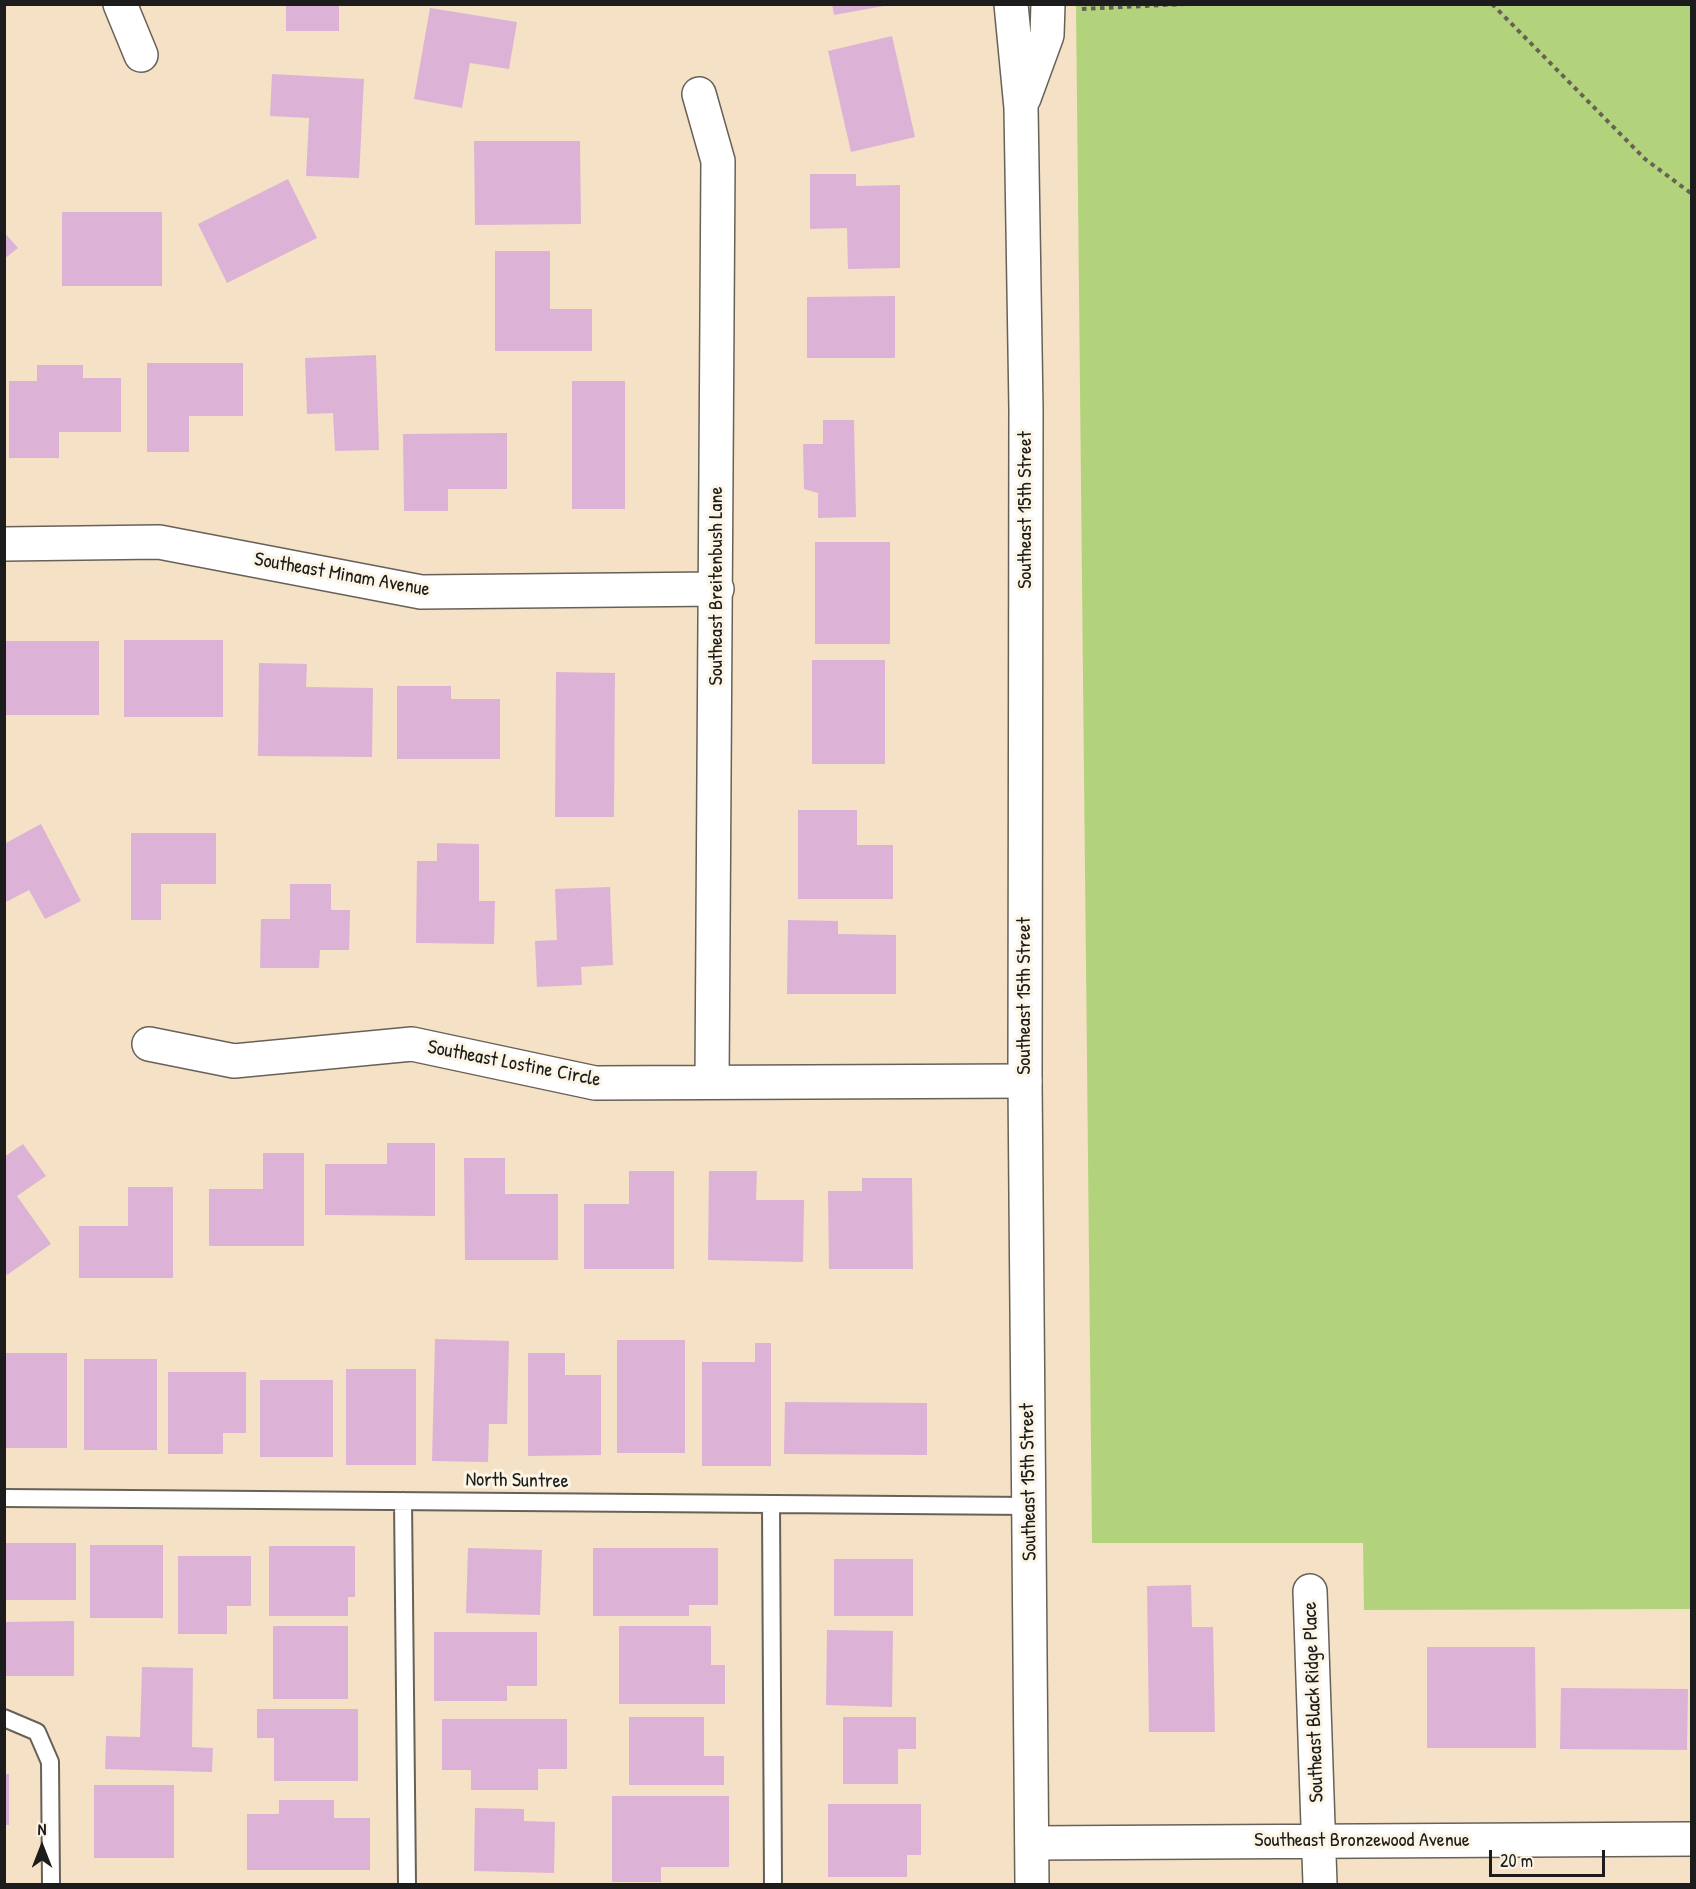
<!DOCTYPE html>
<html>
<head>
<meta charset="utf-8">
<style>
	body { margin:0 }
	#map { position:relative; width:1696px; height:1889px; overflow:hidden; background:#f5e1c5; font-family:"Patrick Hand",sans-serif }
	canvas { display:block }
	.frame { position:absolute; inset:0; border:6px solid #1c1c1c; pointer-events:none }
	.north { position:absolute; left:12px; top:1817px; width:60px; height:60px; -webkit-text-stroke:4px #fcf5e5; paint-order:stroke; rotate:0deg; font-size:16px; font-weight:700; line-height:24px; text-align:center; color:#1c1c1c }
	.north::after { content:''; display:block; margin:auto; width:21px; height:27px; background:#1c1c1c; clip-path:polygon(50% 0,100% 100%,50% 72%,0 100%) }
	.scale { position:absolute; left:1489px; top:1850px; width:116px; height:27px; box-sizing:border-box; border:3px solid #1c1c1c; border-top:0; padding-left:8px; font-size:18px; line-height:21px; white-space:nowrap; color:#1c1c1c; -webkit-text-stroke:4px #fcf5e5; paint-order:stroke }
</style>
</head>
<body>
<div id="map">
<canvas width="1696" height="1889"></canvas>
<div class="frame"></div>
<div class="north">N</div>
<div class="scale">20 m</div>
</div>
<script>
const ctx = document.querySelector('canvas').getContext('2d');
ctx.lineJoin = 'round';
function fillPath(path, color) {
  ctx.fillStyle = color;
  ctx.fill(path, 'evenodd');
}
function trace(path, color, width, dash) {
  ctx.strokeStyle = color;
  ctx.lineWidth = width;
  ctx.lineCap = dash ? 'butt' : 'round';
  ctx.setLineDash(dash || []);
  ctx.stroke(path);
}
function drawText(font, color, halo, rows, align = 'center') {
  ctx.font = font + ' "Patrick Hand",sans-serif';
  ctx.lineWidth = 6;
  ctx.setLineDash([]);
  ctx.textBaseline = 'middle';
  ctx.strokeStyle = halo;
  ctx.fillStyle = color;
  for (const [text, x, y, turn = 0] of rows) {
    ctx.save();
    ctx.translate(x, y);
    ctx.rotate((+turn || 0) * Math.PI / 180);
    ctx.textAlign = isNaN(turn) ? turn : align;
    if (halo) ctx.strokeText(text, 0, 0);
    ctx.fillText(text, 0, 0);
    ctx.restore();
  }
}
fillPath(new Path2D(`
	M1076,4L1691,5V1609L1364,1610L1363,1543H1092Z`), '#b2d37b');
fillPath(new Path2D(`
	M286,4H339V31H286Z
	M832,4H884V6L834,15Z
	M430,8L517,22L509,69L470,63L462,108L414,99Z
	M892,36L915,137L851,152L828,51Z
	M272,74L364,79L359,178L306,176L309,118L270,116Z
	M474,141H580L581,224L475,225Z
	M810,174H856V186L900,185V268L848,269L847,228L810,229Z
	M288,179L317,238L227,283L198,224Z
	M62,212H162V286H62Z
	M4,232L18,248L4,259Z
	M495,251H550V309H592V351H495Z
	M895,296V358H807V297Z
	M376,355L379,450L335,451L333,413L307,414L305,358Z
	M147,363H243V416H189V452H147Z
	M37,365H83V378H121V432H59V458H9V381H37Z
	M572,381H625V509H572Z
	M823,420H854L856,517L818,518V493L804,489L803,444H823Z
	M507,433V489H448V511H404L403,434Z
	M815,542H890V644H815Z
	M124,640H223V717H124Z
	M4,641H99V715H4Z
	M812,660H885V764H812Z
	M259,663L307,664L306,687L373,688L372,757L258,756Z
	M556,672L615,673L614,817H555Z
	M397,686H451V699H500V759H397Z
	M798,810H857V845H893V899H798Z
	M41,824L81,901L45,919L29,890L4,903V844Z
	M131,833H216V884H161V920H131Z
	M437,843L479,844V901H495L494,944L416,943L417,861H437Z
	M290,884H331V910H350L349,950H320L319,968H260L261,919H290Z
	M610,887L613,965L581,967L582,985L537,987L535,941L557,940L555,889Z
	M788,920L838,921V934L896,935V994H787Z
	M387,1143H435V1216L325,1215V1164H387Z
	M23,1144L46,1176L17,1196L51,1244L7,1275L4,1271V1157Z
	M263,1153H304V1246H209V1189H263Z
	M464,1158H505V1194H558V1260H465Z
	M629,1171H674V1269H584V1204H629Z
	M709,1171H757L756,1200H804L803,1262L708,1260Z
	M862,1178H912L913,1269H829L828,1191H862Z
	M128,1187H173V1278H79V1226H128Z
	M435,1339L509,1341L507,1424H489L488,1462L432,1461Z
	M617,1340H685V1453H617Z
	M755,1343H771V1466H702V1362H755Z
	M4,1353H67V1448H4Z
	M528,1353H565V1375H601V1455L528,1456Z
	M84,1359H157V1450H84Z
	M346,1369H416V1465H346Z
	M168,1372H246V1433H223V1454H168Z
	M260,1380H333V1457H260Z
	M785,1402L927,1403V1455L784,1454Z
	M4,1543H76V1600H4Z
	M90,1545H163V1618H90Z
	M269,1546H355V1597H348V1616H269Z
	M468,1548L542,1550L540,1615L466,1613Z
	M593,1548H718V1605H689V1616H593Z
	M178,1556H251V1606H227V1634H178Z
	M834,1559H913V1616H834Z
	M1191,1585L1192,1627H1213L1215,1732H1149L1147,1586Z
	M74,1621V1676H4V1622Z
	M273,1626H348V1699H273Z
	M619,1626H711V1665H725V1704H619Z
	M827,1630L893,1631L892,1707L826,1705Z
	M434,1632H537V1686H507V1701H434Z
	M1427,1647H1535L1536,1748H1427Z
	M142,1667L193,1668L192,1747L213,1748L212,1772L105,1769L106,1736L140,1737Z
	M1561,1688L1688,1689L1687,1750L1560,1749Z
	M257,1709H358V1781H274V1738H257Z
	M629,1717H704V1756H724V1785H629Z
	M843,1717H916V1749H898V1784H843Z
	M442,1719H567V1769H538V1790H471V1770H442Z
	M4,1774H9V1825H4Z
	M94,1785H174V1858H94Z
	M612,1796H729V1867H661V1882H612Z
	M279,1800H334V1818H370V1870H247V1814H279Z
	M828,1804H921V1855H907V1877H828Z
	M475,1808L524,1809V1821L555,1822L554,1873L474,1871Z`), '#dcb3d6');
const service = new Path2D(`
	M4,1498L1030,1506
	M403,1501L407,1884
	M771,1504L773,1884
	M4,1718L37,1732L50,1762L51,1884`);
const minor = new Path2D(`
	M120,4L141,55
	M699,94L718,161L712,1081
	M4,544L159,542L421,592L717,589
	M149,1044L234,1061L412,1044L595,1083L1025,1081
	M1310,1591L1320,1884
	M1032,1843L1692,1839`);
const secondary = new Path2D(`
	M1011,4L1021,108L1026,409L1025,1081L1032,1884
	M1024,98L1047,35L1048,4`);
trace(service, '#686157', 20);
trace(minor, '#686157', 36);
trace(secondary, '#686157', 36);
trace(new Path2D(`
	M1492,4L1645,159L1692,194
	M1082,9L1185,4`), '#686157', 4, [4.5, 4.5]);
trace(service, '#fff', 16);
trace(minor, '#fff', 33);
trace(secondary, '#fff', 33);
drawText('20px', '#1c1c1c', '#fcf5e5', [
	["Southeast 15th Street",1026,510,-90],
	["Southeast Minam Avenue",342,575,10],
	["Southeast Breitenbush Lane",717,586,-90],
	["Southeast 15th Street",1025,996,-90],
	["Southeast Lostine Circle",514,1064,11],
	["North Suntree",517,1481,1],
	["Southeast 15th Street",1029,1482,-91],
	["Southeast Black Ridge Place",1314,1702,-92],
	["Southeast Bronzewood Avenue",1362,1841]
]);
</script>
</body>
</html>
